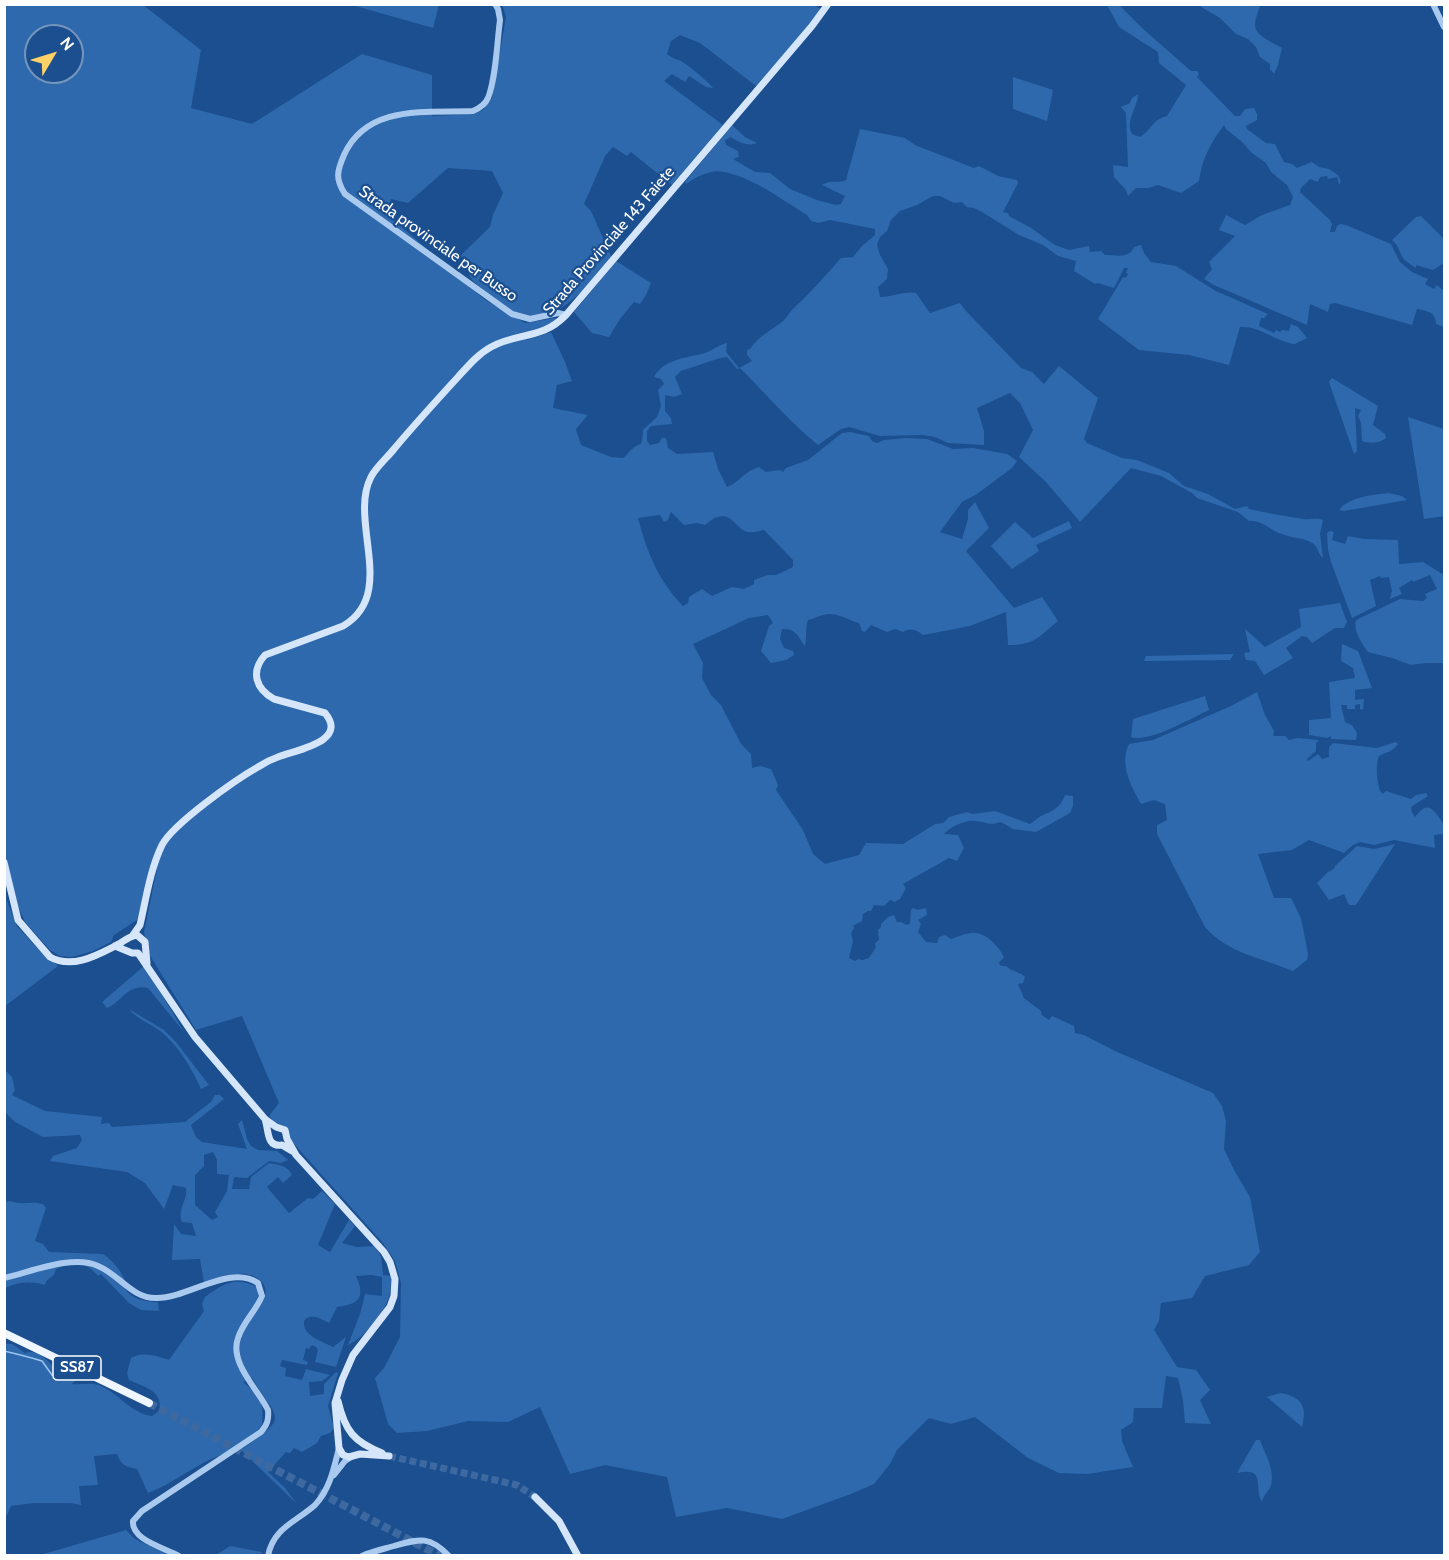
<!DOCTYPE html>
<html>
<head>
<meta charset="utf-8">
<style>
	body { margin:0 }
	#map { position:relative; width:1449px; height:1560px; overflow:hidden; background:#1b4f8f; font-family:Cabin,sans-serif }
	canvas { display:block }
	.frame { position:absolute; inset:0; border:6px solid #fff; pointer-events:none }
	.north { position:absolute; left:24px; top:24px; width:60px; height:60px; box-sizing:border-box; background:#1b4f8f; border:2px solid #7695bc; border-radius:50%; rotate:52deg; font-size:16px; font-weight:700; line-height:24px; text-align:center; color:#fff }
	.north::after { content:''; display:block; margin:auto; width:21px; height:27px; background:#ffd166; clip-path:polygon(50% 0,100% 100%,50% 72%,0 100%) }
</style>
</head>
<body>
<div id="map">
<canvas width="1449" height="1560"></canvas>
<div class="frame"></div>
<div class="north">N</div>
</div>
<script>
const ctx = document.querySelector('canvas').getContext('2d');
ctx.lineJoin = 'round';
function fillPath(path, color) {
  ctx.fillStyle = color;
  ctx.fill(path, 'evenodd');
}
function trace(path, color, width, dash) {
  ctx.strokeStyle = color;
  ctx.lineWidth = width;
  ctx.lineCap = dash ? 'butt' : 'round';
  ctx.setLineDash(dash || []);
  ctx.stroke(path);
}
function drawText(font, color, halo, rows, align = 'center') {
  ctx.font = font + ' Cabin,sans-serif';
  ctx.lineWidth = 4.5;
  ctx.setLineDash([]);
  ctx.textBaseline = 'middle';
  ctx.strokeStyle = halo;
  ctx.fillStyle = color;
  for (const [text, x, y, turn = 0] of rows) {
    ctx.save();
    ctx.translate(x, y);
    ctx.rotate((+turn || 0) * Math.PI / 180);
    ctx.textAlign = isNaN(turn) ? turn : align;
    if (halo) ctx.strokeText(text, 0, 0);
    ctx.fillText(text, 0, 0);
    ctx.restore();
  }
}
fillPath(new Path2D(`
	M4,5H143L201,50L191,108L252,124L362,54L432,75V116L474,114L483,110L492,99L506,17L503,7L499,5H815L820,9L816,17L756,86L700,43L680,35L671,41L667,54C672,58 676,59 681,61C688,65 709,82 713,88L706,87L689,76L685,82L672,74L664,81L723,125L672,185L631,152L627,156L613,147L605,156L584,204L591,211L612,258C590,284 553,332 513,312C498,305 484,290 472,280L468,273L473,263L460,256L490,227L493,215L503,193L492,171L448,168L408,203L391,199L388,215L484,299L525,323L555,318L557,320L553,323L526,334L527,340L551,332L565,362L572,381L557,385L553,408L588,415L576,429L581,445L611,457L623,458C626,456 628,453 630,451C641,440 642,450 643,430L657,417L661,406L658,390L664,384L661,379L654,377C664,359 686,358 705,353C713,350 718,345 727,343L726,352L739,368L752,361L747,355V350L750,349C758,337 771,330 782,322C787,318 790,311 795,307C811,292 826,275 841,258L853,257L862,246L875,235V229L830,220L819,223L811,221L807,215C781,199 754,178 724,172C711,169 696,177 686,184L685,182L732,125L745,137L757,143C748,147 738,142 731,137L725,140L726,145L738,151L739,157L733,159L755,172L770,173L790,189L817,200L836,205L841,204L845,196L822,185C832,179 839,184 846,180L860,129L905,138L915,145L974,168L979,166L998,176L1017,180L1018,183L1003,212L1008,213L1009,216L1031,228L1055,245L1069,250L1089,246L1090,252L1101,251L1105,255C1117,255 1129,259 1134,247L1141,245L1144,253L1151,262L1176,266L1216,291L1268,314L1264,318H1261L1259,326L1274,333L1276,330L1280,332L1282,330L1289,331L1291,324L1298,327L1307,338L1295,344C1274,341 1261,326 1240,327L1229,365L1189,355L1139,350L1098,319L1123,277L1126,278L1128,274L1126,273L1128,268H1124L1114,288L1098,283L1095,284L1074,271L1076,261L1058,256L1043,245L1019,235L982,212L974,208L967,207L962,202L954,203L940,196H933L917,205L900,211L891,220L887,231L880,237L877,245L880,255L888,269L887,279L878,287L880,297C893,297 903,291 916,293L930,313L960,303L966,311L1021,368L1032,372L1044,384L1059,366L1098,398L1084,439L1087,443L1122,458L1137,460L1169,473L1184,486L1208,494L1235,509L1247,506L1249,509C1267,513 1285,516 1303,519C1311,520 1316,517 1323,520L1320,534L1323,558C1318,554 1318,546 1312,543C1302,537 1289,538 1279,533C1269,529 1260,519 1249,521L1238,512L1197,498L1192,493L1161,476L1131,468L1080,522L1046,482L1019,457L1033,430L1020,403L1010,393L977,408L984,431V445L948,443L935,437L922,435L880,436L849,427L841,429L818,445C790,422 766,394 740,368L737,369L727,357L720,358L681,371L675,377L682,394L674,397L665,395V411L671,418L672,424L651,426L647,431V441L650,445L659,443L662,438H666L668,448L677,454L713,452L718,469L727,487C740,482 743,472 759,467L766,472L780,470L783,472L786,468L808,460L842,433L850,432L869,436L872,441L877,443L884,440L906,438L927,439L953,449L973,448L1007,454L1017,461L1012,468L977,494L962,502L940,532L962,539L968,519V510L975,502L989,528L966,551L1014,608L1042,597L1058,621C1038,637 1035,645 1008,645L1006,612L970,626L923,635C917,630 910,627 903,632L895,629L887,632L871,625L865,632L862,631L859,623C847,620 836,611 823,615C818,616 814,619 808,620C805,628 807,637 805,646C798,637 796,628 782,629L780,639L784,648L793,651L794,655L786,660L771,663L761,651L769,626L773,623L768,615L749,618L693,644L703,663L702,678L711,695L721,705L741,744L751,754L752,768L760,766L771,769L778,785L776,790L803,830L813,854L825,864L859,855L866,843L903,844L935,824L943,823L949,817L967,812L972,814L995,811L1030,824C1035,821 1038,817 1043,815C1053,811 1061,807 1065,795L1073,796V806L1070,813L1036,832L1013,829L1001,822C990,826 986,822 976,821C966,819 950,827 944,834L958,835L964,848L957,861L949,858L903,884L906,888L900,899L895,902L890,900L884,906L874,905L871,911H868L863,914L862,921L853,926L854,928L851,933L853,941L849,958L855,961L858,959L863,960L869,958L876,947L875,943L879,940L878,930L881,927V924L888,917L894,915L897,922H901L907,925L910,923L911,910L913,908L918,910L926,908L927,915L918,920L921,924L918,932L926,942L937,943L939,937L945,935L951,939C957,937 964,934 970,933C984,930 999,946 1004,957L999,963L1001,966H1006C1012,972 1019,971 1025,977L1023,983L1018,984L1024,998L1041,1011L1042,1015L1049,1020L1052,1016L1074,1026L1075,1033L1084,1035L1115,1051L1213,1093L1222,1106L1226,1121L1224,1149L1234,1170L1250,1197L1260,1252L1249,1265L1205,1276L1192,1298L1161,1303L1159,1321L1154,1330L1177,1367L1196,1370L1210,1390L1200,1400L1211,1424L1185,1423L1183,1400L1178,1378L1166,1376L1162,1408H1134L1133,1422L1121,1430L1122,1441L1133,1467L1087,1474L1059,1473L1028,1458L975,1417L951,1424L929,1418L897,1450L890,1464L874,1484L851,1494L782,1519L727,1508L676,1517L667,1477L605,1465L570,1474L540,1407L508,1422L468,1421L427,1431L397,1433L388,1424L375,1378L384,1368L400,1337L401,1283L395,1261L383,1243L269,1116L279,1103L242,1016L196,1030L149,954L144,932L157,869L152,866L137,920L114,935L111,942L93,951L72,957L60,956L50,950L25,922L18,906L4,848ZM36,36H72V72H36ZM671,512L684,525L697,523L705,525C709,522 713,518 718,517C732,512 737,530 748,532C753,533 759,531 764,530L793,560V567L776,575H768L754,580V584L744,589L732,587L712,596L702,589L689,597L688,603L683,606C658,580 647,552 638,518L660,515L664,522L668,520Z
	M352,5H439L433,28Z
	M1107,5H1119L1141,27L1191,71H1197L1199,74L1197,77L1235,116H1240L1245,109L1254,108L1257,114V120L1246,126L1247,129L1266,143L1275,144L1284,162L1292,164L1297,168L1312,162L1319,167L1329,169L1338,175L1341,181L1339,185L1337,177L1328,179L1327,176L1320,177L1318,182L1310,179L1301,188L1300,192L1330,220L1332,224L1330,232H1335L1337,226L1340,224L1346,225L1391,244L1400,262L1412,272L1428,279L1425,284L1434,289L1437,285L1444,291V327L1436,324C1436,312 1427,311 1417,309L1412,325L1335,303L1330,304L1328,312L1310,304L1307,325L1214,285L1204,279L1212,269L1209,262L1235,236L1219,230L1226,215L1245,225L1262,215L1290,205L1293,197L1287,185L1271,172L1266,163L1252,153L1242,142L1226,129L1224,125C1211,142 1202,159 1199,181L1181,193L1158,185L1149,188H1136L1128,196L1126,190L1114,177L1113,165L1128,167L1126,113L1121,107L1130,103L1132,98L1138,94C1138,108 1125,119 1132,134L1140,137C1153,129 1150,121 1167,116L1186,85L1159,63L1158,52L1119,27Z
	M1198,5H1260C1259,11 1255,18 1255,25C1255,36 1274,43 1282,48L1278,65L1274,74L1270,69V64L1260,57L1256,47L1248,39L1236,34L1220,18Z
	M1013,77L1053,90L1047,121L1013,109Z
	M1421,216L1444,239V263L1433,270L1416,265V268C1412,265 1406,262 1403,258C1399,251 1398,245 1392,240L1416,217Z
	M616,261L651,283L646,295L640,304L634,302L620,319L609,337L592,333L574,312Z
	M1332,378L1378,406L1373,425L1385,434L1386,438C1381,443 1369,444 1362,441L1361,423L1358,416L1361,410L1355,408L1357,451L1354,454L1330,385L1329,381Z
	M1408,417L1444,429V516L1424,519Z
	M1388,493L1402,496L1407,500L1344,511L1339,510C1349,497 1372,495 1388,493Z
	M1069,521L1072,528L1036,545L1039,551L1012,569L991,546L1015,522L1033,538Z
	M1330,531L1334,532L1332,540L1345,544L1348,536L1364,539L1398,540L1399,564L1423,562L1444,575V663H1425L1411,665L1392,658L1368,652C1362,644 1353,630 1356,620L1400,599L1423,601L1427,598L1425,594L1437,589L1430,575L1413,582L1412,580L1399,588L1402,594L1390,599L1392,591L1389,577L1381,578L1380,576L1370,580L1376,606L1352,618L1331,562L1328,550L1327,533Z
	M1340,603L1347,622L1344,628H1335L1312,643L1307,637L1302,636L1286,648L1293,658L1264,675L1255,661L1246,660L1244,653L1250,652L1245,629L1265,647L1301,627L1299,609Z
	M1342,644L1358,651L1372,688L1355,690V700L1364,699L1363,710L1360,709V704L1355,705V709H1347V705H1341L1345,722L1352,725L1357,733L1356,740L1331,739V736L1327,738L1309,735V720L1331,718L1329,682L1355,678L1353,668L1341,661Z
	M1234,654L1230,660L1144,661L1146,656Z
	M1257,692L1265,715L1274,731L1273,736H1285L1289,740L1298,738L1319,740L1316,743V751L1307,759L1308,761L1318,754L1322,759L1329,757V747L1333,743L1377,748L1396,742L1398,744C1392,752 1387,752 1379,756C1375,767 1377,780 1380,791L1383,794L1386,791L1411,799L1416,795L1426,793L1428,796L1411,807L1412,812L1415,817C1425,805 1429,804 1438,816C1443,823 1445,825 1444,834L1434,835L1435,848L1394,840L1374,845L1360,842L1353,845L1344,853L1309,840L1292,850L1258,854L1274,898H1291L1301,918L1308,954L1307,960L1293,971C1262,958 1227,953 1205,927L1157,834V825L1167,820L1165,804L1154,800L1141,804C1131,786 1119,764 1129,744L1153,740L1231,706Z
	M1205,696L1209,710C1191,718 1150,743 1131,737L1133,719Z
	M1395,844L1356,905H1349L1344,894L1329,900L1317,883L1328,872L1334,869L1335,866L1357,846L1374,849Z
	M4,893L17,926L39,950L58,966L5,1006Z
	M144,966L146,968L184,1032L148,988C128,983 123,1001 107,1008L102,1002Z
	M129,1009L164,1030L176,1042L209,1085L201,1089C192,1069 181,1050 164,1034C154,1025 136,1019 129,1009Z
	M4,1020H6L5,1070L12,1077L15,1090L12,1095L45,1111L102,1117L101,1124L109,1123L112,1127L185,1122L211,1102L215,1095H220L224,1099L191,1125L196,1137L202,1142L247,1149L238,1124L242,1120L247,1139L251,1146L258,1150L277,1151L288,1160L281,1163L269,1161L247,1178L234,1177L232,1189H249L251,1177L269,1163C278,1165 288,1165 292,1175L283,1183L278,1177L267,1187L289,1213L308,1198L313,1199L322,1191L335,1204L318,1245L330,1252L349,1220L355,1226L342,1243L357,1247L374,1246L381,1256L383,1275L391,1276C391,1286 391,1295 386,1304C379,1319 363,1338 348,1345L360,1314L365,1294L382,1296V1277L371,1275L356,1276C366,1298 359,1304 337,1307L329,1323C320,1319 311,1312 304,1321C302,1336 322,1341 333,1347L346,1337L336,1367L315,1362L318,1350L316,1347L312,1345L309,1349L306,1348L303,1360L308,1362L307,1365L282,1360L280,1366L286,1368L285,1376L302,1380L306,1369L330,1375L322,1381L309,1382L310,1396L324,1394V1384L336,1372L338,1373L328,1406L334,1428L330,1433L321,1436L317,1443L302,1452L294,1448L290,1453L286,1452L268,1472L285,1488L297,1504L241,1450C290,1415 279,1423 252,1378L243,1382C261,1397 264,1401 262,1424C251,1444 225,1453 205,1462C186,1472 169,1485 148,1493L137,1469C126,1467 121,1465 117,1454L94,1456L98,1485L79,1486L81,1505L70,1503H33L11,1506L7,1515L5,1516V1344H12L25,1353C36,1349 46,1359 53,1366L59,1364L70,1372L78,1374L76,1380L72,1384C82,1385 92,1382 101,1386C119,1394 132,1414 152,1416L159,1411C164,1390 143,1387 129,1380L127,1373L131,1358C143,1351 157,1356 169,1360L204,1311L202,1304L205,1297C223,1284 235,1276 257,1287L259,1294L257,1298L262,1303C266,1296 268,1288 261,1281C245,1266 221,1278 204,1283L200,1259L172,1260L174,1224L181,1234L196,1236L192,1223L182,1222C177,1210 188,1200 186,1188L173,1185L164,1209L145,1183L127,1172L50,1161L53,1156L77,1148L82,1140L80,1135L43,1137L15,1122L5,1112ZM213,1152L217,1160V1174L229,1175L227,1191L215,1212L218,1217L212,1220L195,1205V1175L204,1166V1155Z
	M10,1201C23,1206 33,1200 44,1205L46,1208L35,1241L43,1244L49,1252L103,1254C112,1260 121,1270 125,1281C125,1283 125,1288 126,1290C133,1300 147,1302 158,1302L159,1311L141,1310L129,1303L101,1274L98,1276C86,1261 73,1262 56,1269L54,1275L47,1280L45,1285C30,1281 19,1282 5,1288L4,1202Z
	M1280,1393C1303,1397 1307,1407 1302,1427L1267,1397Z
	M1256,1440H1260C1265,1454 1275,1469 1271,1485C1269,1492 1264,1493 1262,1502C1253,1486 1267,1467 1237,1473Z
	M126,1530L135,1539L169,1555H40Z
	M230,1546L262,1552L261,1555H216Z`), '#2e69ad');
trace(new Path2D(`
	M4,1351C17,1354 29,1357 42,1361L52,1375L62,1376`), '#9cc4f0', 1.5);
trace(new Path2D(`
	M389,1456L517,1485L535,1497`), '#3d69a0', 7, [7, 3.5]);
trace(new Path2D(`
	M149,1403L440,1556`), '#3d69a0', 8, [8, 4]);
trace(new Path2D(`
	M495,4L498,9L500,20C497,42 496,78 488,98C485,105 480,108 473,111C426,113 367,104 344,155C337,171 335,179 345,194L512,314L530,319L558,313L566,315
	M1433,4L1444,27
	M4,1278C31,1272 73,1254 98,1266C120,1275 132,1299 157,1298C188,1298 230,1264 258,1283L262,1296C256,1311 243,1322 238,1338C229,1363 258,1389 268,1410C269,1420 267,1425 261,1432L142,1511L133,1521C131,1540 165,1548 179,1556
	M334,1475L345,1461L351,1457
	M268,1556C273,1528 296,1522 315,1505C330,1489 334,1468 339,1448
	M362,1556C373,1551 384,1549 394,1546C419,1539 429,1535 449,1556`), '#a9c9ee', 6);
trace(new Path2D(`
	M4,862L18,920L50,957C73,970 99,954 119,944C125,940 130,936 137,935L145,942L147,963
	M133,935L140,925C146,899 150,870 162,845C173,824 235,780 258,767C264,763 272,759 278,757C295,750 349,742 325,713L274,699C256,689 250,672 265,655L343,626C398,594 348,521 371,477C376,467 387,458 394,449C415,424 436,401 458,377C468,366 478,354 491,347C518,332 542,340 566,315L812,26L828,4
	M115,946L132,953H138L195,1037L265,1119L276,1127L285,1130L287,1139L296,1155L384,1252L390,1262L395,1279L394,1296L390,1307L353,1355L342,1380L335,1403L339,1448L343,1455L349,1457L360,1454L389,1456
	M265,1119C269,1130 266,1148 282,1145L292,1151
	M338,1401C345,1431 354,1442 382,1453
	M535,1497L559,1521L578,1556`), '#d6e6fa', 7);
trace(new Path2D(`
	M4,1333L149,1403`), '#f0f6ff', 8);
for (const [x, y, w] of [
	[77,1368,48]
]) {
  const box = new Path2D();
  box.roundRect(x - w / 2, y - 12, w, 24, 4.5);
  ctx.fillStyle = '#1b4f8f';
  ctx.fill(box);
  trace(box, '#fff', 1.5);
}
drawText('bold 15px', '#fff', null, [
	["SS87",77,1368]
]);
drawText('16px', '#fff', '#1b4f8f', [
	["Strada Provinciale 143 Faiete",609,241,-49],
	["Strada provinciale per Busso",438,244,35]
]);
</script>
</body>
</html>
